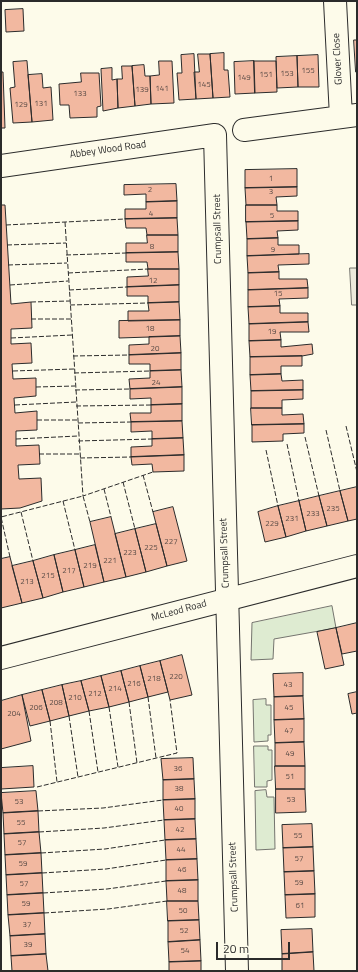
<!DOCTYPE html>
<html>
<head>
<meta charset="utf-8">
<style>
	body { margin:0 }
	#map { position:relative; width:358px; height:972px; overflow:hidden; background:#fdfbea; font-family:"Titillium Web",sans-serif }
	canvas { display:block }
	.frame { position:absolute; inset:0; border:2px solid #2b2b2b; pointer-events:none }
	.scale { position:absolute; left:216px; top:942px; width:74px; height:18px; box-sizing:border-box; border:2px solid #2b2b2b; border-top:0; padding-left:5px; font-size:12px; line-height:14px; white-space:nowrap; color:#2b2b2b; -webkit-text-stroke:3px #fdfbea; paint-order:stroke }
</style>
</head>
<body>
<div id="map">
<canvas width="358" height="972"></canvas>
<div class="frame"></div>
<div class="scale">20 m</div>
</div>
<script>
const ctx = document.querySelector('canvas').getContext('2d');
ctx.lineJoin = 'round';
function fillPath(path, color) {
  ctx.fillStyle = color;
  ctx.fill(path, 'evenodd');
}
function trace(path, color, width, dash) {
  ctx.strokeStyle = color;
  ctx.lineWidth = width;
  ctx.lineCap = dash ? 'butt' : 'round';
  ctx.setLineDash(dash || []);
  ctx.stroke(path);
}
function drawText(font, color, halo, rows, align = 'center') {
  ctx.font = font + ' "Titillium Web",sans-serif';
  ctx.lineWidth = 3;
  ctx.setLineDash([]);
  ctx.textBaseline = 'middle';
  ctx.strokeStyle = halo;
  ctx.fillStyle = color;
  for (const [text, x, y, turn = 0] of rows) {
    ctx.save();
    ctx.translate(x, y);
    ctx.rotate((+turn || 0) * Math.PI / 180);
    ctx.textAlign = isNaN(turn) ? turn : align;
    if (halo) ctx.strokeText(text, 0, 0);
    ctx.fillText(text, 0, 0);
    ctx.restore();
  }
}
const green = new Path2D(`
	M332,606L336,628L274,639L273,659L251,660L252,623Z
	M266,699V705H271V735H268V741L254,742L253,700Z
	M254,746H268V750H272V780L267,781V787H255Z
	M266,790L267,797H274L275,849L256,850L255,791Z`);
fillPath(green, '#deebd1');
trace(green, '#74746e', 1);
const parking = new Path2D(`
	M350,268H357V305H352Z`);
fillPath(parking, '#eceadb');
trace(parking, '#74746e', 1);
const building = new Path2D(`
	M23,9L24,31L6,32L5,10Z
	M354,40H357V72H356Z
	M224,53V70H228L230,97L213,98L210,54Z
	M194,54L196,99L179,100L177,73H182L181,55Z
	M198,54H210L213,98L196,99L194,72H199Z
	M318,55L319,87H298L297,56Z
	M297,56L298,87L277,88L276,57Z
	M27,61L32,122L13,123L10,88L15,87L13,62Z
	M159,61H172L174,103L151,104L150,76L159,75Z
	M254,61H276L277,92L255,93Z
	M254,61L255,93L235,94L234,62Z
	M144,65L145,76H150L151,104L135,106L132,66Z
	M122,66H132L135,106L118,108L117,79H122Z
	M112,68V80L117,79L118,108L103,111L101,69Z
	M1,72H3L5,128H1Z
	M81,73H99L101,106L97,107V117L70,118L69,105H60L59,84L81,82Z
	M42,74L43,88L51,87L53,120L32,122L28,75Z
	M297,169V187L245,188V170Z
	M176,184L177,201L146,202V194L124,195V185Z
	M297,187V196L276,197L277,205H246L245,188Z
	M177,201V218L125,219V209H146V202Z
	M1,205H5L11,304L31,302L32,328L11,329V344L31,343L32,363L12,364L13,379L36,378V396L14,398L15,413L37,411V430L16,431V446L39,445L40,464L18,465L19,479L41,478L42,501L20,508L1,509Z
	M246,205H277V211H298V221L246,222Z
	M177,218L178,235H147L146,228H126L125,219Z
	M298,221V230L277,231L278,238L247,239L246,222Z
	M147,235H178V252L126,253V243H147Z
	M278,238V245H299V254L247,256V239Z
	M178,252L179,269H148L147,262H126V253Z
	M309,254V264L278,265L279,272L248,273L247,256Z
	M148,269H179V285L127,287V277L148,276Z
	M279,272V279H307L308,288L248,290V273Z
	M179,285V302L148,303V296H127V287Z
	M308,288V298L279,299L280,306L248,307V290Z
	M179,302L180,320L128,321V311H149L148,303Z
	M280,306V313H308V322L249,324L248,307Z
	M180,320V336L119,338V321Z
	M308,322L309,332H280L281,340L249,341V324Z
	M180,336L181,353L129,355V345L149,344V337Z
	M281,340V347L312,344L313,354L302,356L250,357L249,341Z
	M181,353V370L150,371V364H129V355Z
	M302,356V366H281V374L250,375V357Z
	M181,370L182,387L130,389L129,379L150,378V371Z
	M281,374L282,381L303,380V390L251,391L250,375Z
	M182,387V404L151,405V398L130,399V389Z
	M303,390V399L282,400V408H251V391Z
	M182,404V421L131,422L130,413H151V405Z
	M251,408H282V415L303,414L304,424L252,425Z
	M182,421L183,438L152,439V431L131,432V422Z
	M304,424V433L283,434V441L252,442V425Z
	M183,438L184,455L131,457V447L152,446V439Z
	M184,455V471L153,472L152,464L132,465L131,457Z
	M357,487V519L348,521L340,491Z
	M340,491L348,521L327,526L319,496Z
	M319,496L327,526L306,531L299,501Z
	M299,501L306,531L286,537L278,506Z
	M278,506L286,537L265,542L258,512Z
	M173,507L187,561L167,566L153,512Z
	M111,517L126,577L104,582L90,522Z
	M156,524L167,566L146,572L135,529Z
	M135,529L146,572L126,577L115,534Z
	M95,545L104,582L84,587L75,550Z
	M75,550L84,587L63,592L54,555Z
	M54,555L63,592L43,598L33,561Z
	M10,557L22,603L1,608V559Z
	M33,561L43,598L22,603L12,566Z
	M357,623V651L342,654L336,628Z
	M336,628L344,665L325,669L317,632Z
	M182,655L192,695L170,700L160,661Z
	M160,661L168,692L148,697L140,666Z
	M140,666L148,697L129,702L121,671Z
	M121,671L129,702L109,707L101,676Z
	M303,673V696L274,697L273,674Z
	M101,676L109,707L89,711L81,681Z
	M81,681L89,711L69,716L62,685Z
	M62,685L69,716L50,721L42,690Z
	M42,690L50,721L30,726L22,695Z
	M357,692V713L352,714L348,694Z
	M22,695L31,741L1,749V701Z
	M303,696L304,719L274,720V697Z
	M304,719V742L275,743L274,720Z
	M304,742L305,766H275V743Z
	M193,758L194,779L163,780L161,759Z
	M33,766L34,787L1,789V768Z
	M275,766H305V789H276Z
	M194,779L195,799L163,800V780Z
	M276,789H305L306,812L276,813Z
	M36,791L38,811L3,813L1,793Z
	M195,799V819L164,820L163,800Z
	M38,811L39,832L4,834L3,813Z
	M195,819L196,839L165,840L164,820Z
	M312,824L313,847L283,848L282,825Z
	M39,832L41,853L5,855L4,834Z
	M196,839L197,859L166,860L165,840Z
	M313,847L314,871L284,872L283,848Z
	M41,853L42,873L6,875L5,855Z
	M197,859L198,880L166,881V860Z
	M314,871L315,894L285,895L284,872Z
	M42,873L43,893L7,895L6,875Z
	M198,880V901H167L166,881Z
	M43,893L44,913L8,915L7,895Z
	M315,894V917L286,918L285,895Z
	M167,901H198L199,920L168,921Z
	M44,913L45,934L10,936L8,915Z
	M199,920L200,940L168,942V921Z
	M312,929L313,952L282,954L281,930Z
	M45,934L46,954L11,956L10,936Z
	M200,940L201,961L169,962L168,942Z
	M313,952L314,971H282V954Z
	M46,954L48,971H12L11,956Z
	M201,961V971H169V962Z`);
fillPath(building, '#f2b8a0');
trace(building, '#2b2b2b', 1);
const street = new Path2D(`
	M335,1L341,117
	M244,130L357,115
	M1,166L215,135L237,971`);
const secondary = new Path2D(`
	M1,658L357,566`);
trace(street, '#2b2b2b', 24);
trace(secondary, '#2b2b2b', 24);
trace(street, '#fdfbea', 22);
trace(secondary, '#fdfbea', 22);
trace(new Path2D(`
	M65,222L83,496L153,472
	M6,225L125,219
	M7,245L66,243
	M66,255L126,253
	M8,265L67,263
	M68,273L148,269
	M10,285L68,281
	M69,290L127,287
	M31,302L70,301
	M70,305L148,303
	M31,319H71
	M11,338L72,335
	M73,356L129,355
	M13,371L74,369
	M74,373L150,371
	M36,387L75,386
	M75,390L130,389
	M15,405L76,402
	M76,406L151,405
	M37,420H77
	M78,423L131,422
	M346,426L357,472
	M326,430L340,491
	M305,437L319,496
	M16,439L78,436
	M78,441L152,439
	M287,444L299,501
	M266,450L278,506
	M39,454H79
	M80,458L131,457
	M143,475L153,512
	M123,482L135,529
	M104,489L111,517
	M63,501L75,550
	M21,512L33,561
	M10,557L1,517L83,496L90,522
	M148,697L156,758
	M129,702L137,763
	M109,707L118,767
	M89,711L98,772
	M69,716L78,777
	M50,721L57,782
	M37,787L177,753L170,700
	M38,811L103,808L163,800
	M39,832L104,828L164,820
	M41,853L105,849L165,840
	M42,873L106,869L166,860
	M43,893L107,889L166,881
	M44,913L108,909L167,901`), '#2b2b2b', 1, [5, 2]);
drawText('8px', '#5d4e48', null, [
	["155",308,71],
	["153",287,74],
	["151",266,75],
	["149",244,78],
	["145",204,85],
	["141",162,89],
	["139",142,90],
	["133",80,94],
	["131",41,104],
	["129",21,105],
	["1",271,179],
	["2",150,190],
	["3",271,192],
	["4",151,214],
	["5",272,216],
	["8",152,247],
	["9",273,250],
	["12",153,281],
	["15",278,294],
	["18",150,329],
	["19",272,332],
	["20",155,349],
	["24",156,383],
	["235",333,509],
	["233",313,514],
	["231",292,519],
	["229",272,524],
	["227",171,542],
	["225",151,548],
	["223",130,553],
	["221",110,561],
	["219",90,566],
	["217",69,571],
	["215",48,576],
	["213",27,582],
	["220",176,677],
	["218",154,679],
	["216",134,684],
	["43",288,685],
	["214",115,689],
	["212",95,694],
	["210",75,698],
	["208",56,703],
	["206",36,708],
	["45",289,708],
	["204",14,714],
	["47",289,731],
	["49",290,754],
	["36",178,769],
	["51",290,777],
	["38",179,789],
	["53",291,800],
	["53",19,802],
	["40",179,809],
	["55",21,823],
	["42",180,830],
	["55",298,836],
	["57",22,843],
	["44",181,850],
	["57",299,859],
	["59",23,864],
	["46",182,870],
	["59",299,883],
	["57",24,884],
	["48",182,891],
	["59",26,904],
	["61",300,906],
	["50",183,911],
	["37",27,925],
	["52",184,931],
	["39",28,945],
	["54",185,951]
]);
drawText('10px', '#2b2b2b', '#fdfbea', [
	["Glover Close",338,59,-93],
	["Abbey Wood Road",108,150,-8],
	["Crumpsall Street",218,229,-91],
	["Crumpsall Street",225,553,-92],
	["McLeod Road",179,611,-15],
	["Crumpsall Street",234,877,-92]
]);
</script>
</body>
</html>
